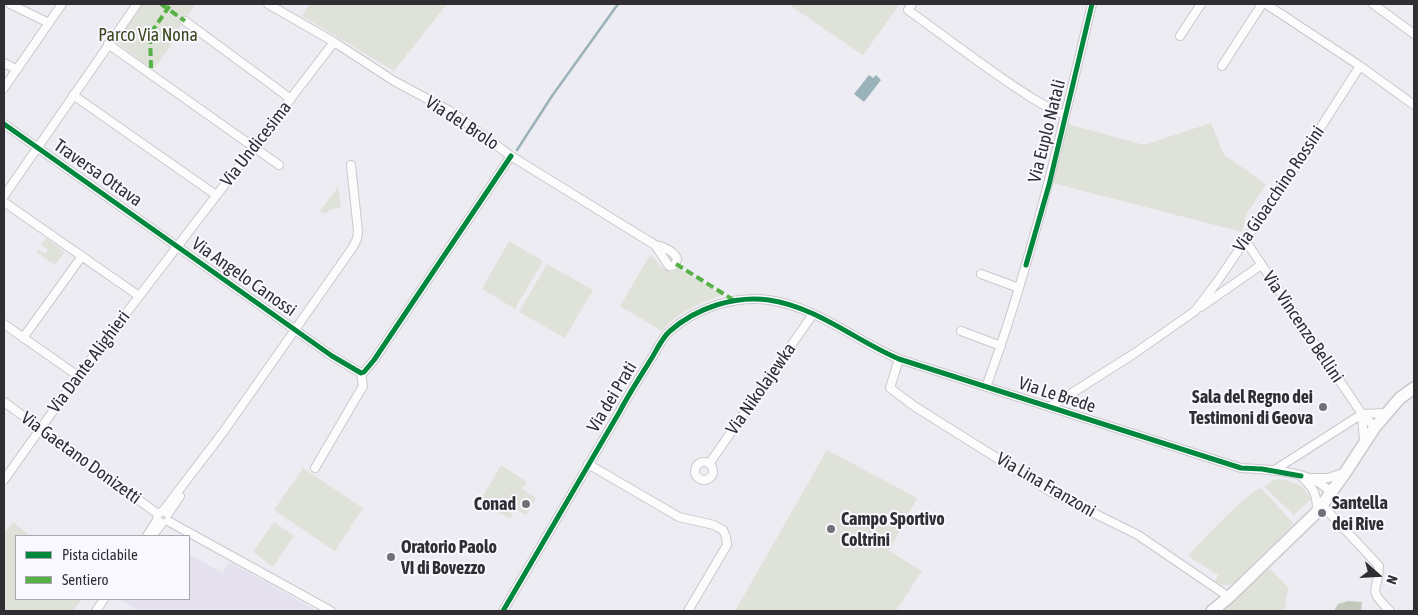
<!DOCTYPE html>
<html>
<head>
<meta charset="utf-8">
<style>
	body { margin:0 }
	#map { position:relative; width:1418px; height:615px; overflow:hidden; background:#edecf2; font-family:"Asap Condensed",sans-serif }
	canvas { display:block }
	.frame { position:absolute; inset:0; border:5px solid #302e33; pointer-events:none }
	.legend { position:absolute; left:15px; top:535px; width:175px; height:65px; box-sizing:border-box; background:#f9f7ff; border:1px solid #a9a7ad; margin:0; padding:6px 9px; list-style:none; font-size:15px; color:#302e33 }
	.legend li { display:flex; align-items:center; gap:10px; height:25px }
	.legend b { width:25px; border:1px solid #a9a7ad }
	.north { position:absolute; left:1353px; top:550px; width:50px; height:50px; -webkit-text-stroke:4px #f9f7ff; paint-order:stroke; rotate:109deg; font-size:14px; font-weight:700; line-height:20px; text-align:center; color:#302e33 }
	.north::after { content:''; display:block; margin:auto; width:18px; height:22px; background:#302e33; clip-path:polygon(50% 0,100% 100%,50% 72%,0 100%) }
</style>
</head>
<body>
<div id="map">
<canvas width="1418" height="615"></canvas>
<div class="frame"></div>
<ul class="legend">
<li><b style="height:6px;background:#00873e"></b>Pista ciclabile</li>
<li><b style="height:6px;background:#56b246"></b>Sentiero</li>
</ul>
<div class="north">N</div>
</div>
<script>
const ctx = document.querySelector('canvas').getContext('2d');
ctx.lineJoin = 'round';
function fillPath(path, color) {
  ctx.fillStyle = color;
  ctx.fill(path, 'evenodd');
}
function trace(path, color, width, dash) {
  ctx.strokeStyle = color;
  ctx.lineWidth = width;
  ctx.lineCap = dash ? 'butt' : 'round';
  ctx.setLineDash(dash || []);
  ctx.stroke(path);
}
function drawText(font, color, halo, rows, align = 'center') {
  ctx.font = font + ' "Asap Condensed",sans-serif';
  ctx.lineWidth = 4;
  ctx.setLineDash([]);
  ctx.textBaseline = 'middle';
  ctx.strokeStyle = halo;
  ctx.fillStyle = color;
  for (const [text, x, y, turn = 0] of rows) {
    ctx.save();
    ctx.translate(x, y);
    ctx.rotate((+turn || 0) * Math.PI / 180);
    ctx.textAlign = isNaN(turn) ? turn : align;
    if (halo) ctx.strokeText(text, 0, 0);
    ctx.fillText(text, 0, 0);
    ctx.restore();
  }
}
fillPath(new Path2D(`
	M189,554L222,573L230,562L317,611H138L119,599H189Z`), '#e5e1ef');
fillPath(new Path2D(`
	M143,4H196L169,41L172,44L153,70L116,42Z
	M310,4H447L394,71L302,16Z
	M788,4H900L863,55Z
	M1211,123L1224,155L1266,184L1246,215L1242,232L1053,183L1068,124L1144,145Z
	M338,187L341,208L332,209L325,214L320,211Z
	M46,238L65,252L55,265L36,252L38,249L45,254L48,250L41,245Z
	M509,241L543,261L515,309L482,289Z
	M650,255C659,262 661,269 672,273L677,268L722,295C700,304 676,312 662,331L620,306Z
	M547,264L593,290L565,338L519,312Z
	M827,450L917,498L889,551L922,571L896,611H735Z
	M501,465L527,482L522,489L536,498L526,515L512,507L509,512L513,514L510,519L480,501Z
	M303,468L363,508L335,551L274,510Z
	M1278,479C1294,482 1303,483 1311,499L1294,515L1264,487L1273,480Z
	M1261,488L1294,524L1232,584C1225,587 1221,584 1215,581L1218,575L1188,556C1200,543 1247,492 1261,488Z
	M13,522L30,536H16V599H82L73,611H4V533Z
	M274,522L294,536L273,567L253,552Z
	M1269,568L1289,588L1286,598L1285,610L1287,611H1217Z`), '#dee2d9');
fillPath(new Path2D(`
	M1348,601L1362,602L1361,611H1334L1338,604Z`), '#c3c8bc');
fillPath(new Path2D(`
	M869,75L873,78L876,75L881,80L864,102L854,94Z`), '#9ab2b9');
trace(new Path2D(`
	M517,150L552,96L618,4`), '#9ab2b9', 2.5);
const street = new Path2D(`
	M10,4L49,23
	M268,4L334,42L394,81L450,111L511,156L655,245C664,247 674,251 677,259C676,264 674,267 669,266L655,245
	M912,4L908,10C937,31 966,53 996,74C1018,89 1040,105 1065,115
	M1266,4L1360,66L1414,105
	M1373,4L1414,34
	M185,21L291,99
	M1180,36L1201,4
	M108,44L279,165
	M4,63L16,69
	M1222,66L1262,4
	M4,88L62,4
	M73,95L216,195
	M4,124L332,356L361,373L364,372L374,360L511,156
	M4,196L137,4
	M4,202L139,296
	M1245,240L1362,414L1375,427
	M981,274L1019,288
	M1201,307L1261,265
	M4,324L78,376
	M961,331L1001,346
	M23,338L82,256
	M899,359L890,388L914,406L1051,492L1138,535L1223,593L1228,598
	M986,387C1032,262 1061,133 1092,4
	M4,402L158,514
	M1050,407L1135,353L1195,311L1217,282L1303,155L1360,66
	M1362,414L1364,442
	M1362,414L1387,413
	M695 471a9 9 0 1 1 18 0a9 9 0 1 1-18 0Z
	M588,464L679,517L714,525L723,530L726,537L727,545L688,611
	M709,464L813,314
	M315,468L363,386L361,373
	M1273,471L1362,414
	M1301,476C1313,488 1317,492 1317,511
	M1313,478H1328L1343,473
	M4,480L78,376L334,42
	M1322,505L1379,566C1378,594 1366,587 1390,611
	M168,514L180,496
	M168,521L331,611
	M153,535L162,523
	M147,536L157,520L158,514L163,511L224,431L353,247L357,239L358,231L351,165
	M96,611L104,599
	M503,611C542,544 581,478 620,411C630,392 642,374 653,356C658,347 663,337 670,331C696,308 735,295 769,300C817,307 856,341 899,359L1241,468C1269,470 1312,470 1331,493`);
const secondary = new Path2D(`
	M1212,611L1228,598L1317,512L1345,473L1375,427L1400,398L1414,388`);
trace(street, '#c9c8cd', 10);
trace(secondary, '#c9c8cd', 14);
trace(street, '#fcfcfd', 8);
trace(secondary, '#fcfcfd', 11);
trace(new Path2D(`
	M161,4L185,21
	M151,68L150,34L171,4
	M676,264L735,301`), '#56b246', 4, [8, 4]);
trace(new Path2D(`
	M4,124L332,356L361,373L364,372L374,360L511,156
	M1026,265L1049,185L1092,4
	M503,611C542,544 581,478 620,411C630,392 642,374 653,356C658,347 663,337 670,331C696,308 735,295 769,300C817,307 856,341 899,359L1241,468L1262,469L1301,476`), '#00873e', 5);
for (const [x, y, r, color] of [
	[1323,407,5,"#727076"],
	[526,504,5,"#727076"],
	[1322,513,5,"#727076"],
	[831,529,5,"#727076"],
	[391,557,5,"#727076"]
]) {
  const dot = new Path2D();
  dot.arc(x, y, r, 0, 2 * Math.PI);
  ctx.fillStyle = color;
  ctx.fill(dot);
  trace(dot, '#f9f7ff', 2);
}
drawText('18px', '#394719', '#f9f7ff', [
	["Parco Via Nona",148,35]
]);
drawText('18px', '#302e33', '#f9f7ff', [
	["Via del Brolo",462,123,33],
	["Via Euplo Natali",1047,131,-76],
	["Via Undicesima",256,144,-52],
	["Traversa Ottava",98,173,35],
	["Via Gioacchino Rossini",1279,189,-56],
	["Via Angelo Canossi",244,277,35],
	["Via Vincenzo Bellini",1303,327,56],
	["Via Dante Alighieri",89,362,-53],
	["Via Nikolajewka",761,389,-55],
	["Via Le Brede",1057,395,18],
	["Via dei Prati",612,397,-59],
	["Via Gaetano Donizetti",81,458,36],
	["Via Lina Franzoni",1046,485,30]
]);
drawText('bold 18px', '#302e33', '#f9f7ff', [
	["Sala del Regno dei",1313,397,"right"],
	["Testimoni di Geova",1313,418,"right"],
	["Santella",1332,503],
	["dei Rive",1332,524],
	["Conad",516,504,"right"],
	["Campo Sportivo",841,519],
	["Coltrini",841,540],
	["Oratorio Paolo",401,547],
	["VI di Bovezzo",401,568]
], 'left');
</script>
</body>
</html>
